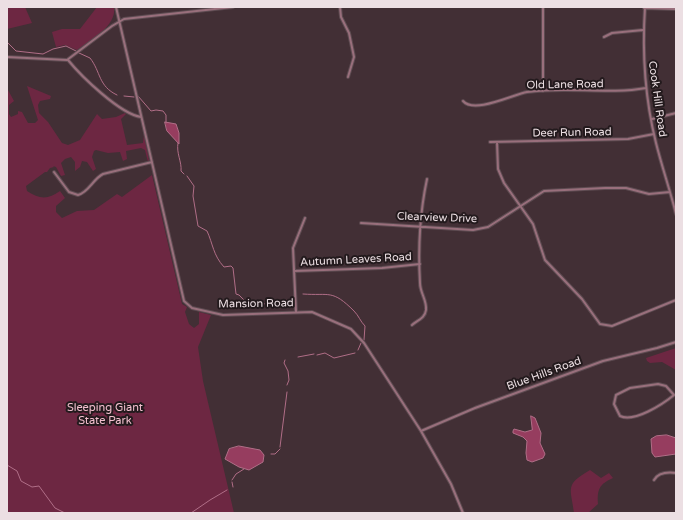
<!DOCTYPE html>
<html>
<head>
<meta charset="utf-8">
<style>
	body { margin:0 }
	#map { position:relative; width:683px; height:520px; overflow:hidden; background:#422f35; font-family:"Varela Round",sans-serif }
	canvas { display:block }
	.frame { position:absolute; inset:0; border:8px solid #ecdfe3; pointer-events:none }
</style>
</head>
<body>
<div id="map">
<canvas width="683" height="520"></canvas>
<div class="frame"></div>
</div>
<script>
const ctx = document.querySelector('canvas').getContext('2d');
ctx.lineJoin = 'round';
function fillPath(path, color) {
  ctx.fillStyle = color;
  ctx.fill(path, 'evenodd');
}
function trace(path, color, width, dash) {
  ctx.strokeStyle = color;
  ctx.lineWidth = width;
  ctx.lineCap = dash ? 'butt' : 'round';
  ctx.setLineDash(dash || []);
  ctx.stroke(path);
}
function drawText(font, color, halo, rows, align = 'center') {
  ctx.font = font + ' "Varela Round",sans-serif';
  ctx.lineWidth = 4;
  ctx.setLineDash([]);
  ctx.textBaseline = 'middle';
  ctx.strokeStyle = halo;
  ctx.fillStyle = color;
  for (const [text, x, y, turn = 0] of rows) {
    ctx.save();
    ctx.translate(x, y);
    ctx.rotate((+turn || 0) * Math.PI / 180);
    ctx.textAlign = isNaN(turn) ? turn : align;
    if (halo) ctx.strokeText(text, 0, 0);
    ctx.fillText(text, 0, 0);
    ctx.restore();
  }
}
fillPath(new Path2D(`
	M7,7H25L32,23L7,29Z
	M97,7H114C117,26 90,41 77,50L65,45L56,47L52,32L62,29H80Z
	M7,76L8,90L14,101L9,105V114L11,117L18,114V111L22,112L28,123H35L38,120L27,86L51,96L50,99L40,101L38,105L39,113L48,122L62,143L68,145L80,140L97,114L102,119L116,117L125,113L126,114L121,119L127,145L143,143L144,134L149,160L148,162L145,150L141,148L126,151L127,159L123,161L120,152L108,153L96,150L94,151L92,157L96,169L93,171L87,162L82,161L80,167L75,171V162L71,157L65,159L61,163L65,175L61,176L56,167L53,166L54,167L50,168L47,172H45L26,186L27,191C39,199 48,200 60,191L65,198L56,206V212L62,218L77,211L94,210L117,194L122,197L152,175L182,304L187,307L185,312L189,324L194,328L199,324V312L211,315L198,347L203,381L234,513H7Z
	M676,348V370L662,362L650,363L647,361L646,358Z
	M590,470L601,478L609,473L613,478C599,484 597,490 598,504L588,513H574C571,488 564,485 590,470Z`), '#6d2742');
const water = new Path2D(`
	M165,122L176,124L179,133V144L167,131Z
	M531,416L535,418L541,433L540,443L545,454L543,458L532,462L527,460L526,453L527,441L523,437L513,433V431L514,429L525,432L532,430Z
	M667,435L676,438V454L655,457L652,453L651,439L656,436Z
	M239,446L260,450L264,455L263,462L249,470L239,467L225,459L229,449Z`);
fillPath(water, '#963d5f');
trace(water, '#b06e87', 1);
trace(new Path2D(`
	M7,42L16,51L43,54L53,49L66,46L76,51
	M79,53L90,58C101,72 98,86 117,95
	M124,96L134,97
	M138,96L151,111L156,110L163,111L166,115V123
	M178,143C176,153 182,162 181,171L184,174
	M187,176L194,186L193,196L198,226L207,231C213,244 213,255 224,267L231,266L233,268L236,294L239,295L247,303L261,305L270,302
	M303,294C330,296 332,289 354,311C359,316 360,321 365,326L364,340
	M274,301L289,300
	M358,350L361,343
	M317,355L325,353L334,358L355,353
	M298,357L314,354
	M285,360L284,363L288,371L289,380L287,385
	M280,447L287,392
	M271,454H275L280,449
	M7,465L17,471L21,481L32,487L39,486L55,508L65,513
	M232,480L236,474L244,469
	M232,482L233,487
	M191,513L210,500L227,490`), '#b06e87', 1);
const minor = new Path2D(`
	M116,7L184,301L192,308L223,315L312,312L351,329L364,343L421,431L451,484L463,513
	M340,7L341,17L349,33L354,57L348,77
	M645,7C642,53 645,99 656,143C662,167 670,190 676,214
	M644,8L676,9
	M604,37L612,33L643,30
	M7,57L67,60L112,26L124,19L233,7
	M68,60C81,76 120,114 141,117
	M543,91V7
	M463,101C474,114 512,95 527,92C567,86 607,95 646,88
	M652,119L676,113
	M490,142L628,139L654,134
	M497,142L498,169L504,183L533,224L545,260L582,299L600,324L612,326L676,300
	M54,172L69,192L78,195C89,192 93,179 103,174L152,162
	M361,223L473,230L488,227L544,191L605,188H626L649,194L670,192
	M294,271L382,268L420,264
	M296,312L293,248L305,218
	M412,325C418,320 425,318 426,310C427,300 420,293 420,283C418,249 420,212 427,179
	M658,384L666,386L674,395C663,404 634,423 620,416L614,404L616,395L630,388Z
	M421,431L475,408L603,361L657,348L676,342
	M654,480C658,473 668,472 676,473`);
trace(minor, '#5d4b51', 4);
trace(minor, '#996f7c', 2);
drawText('11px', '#ecdfe3', '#231a1d', [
	["Old Lane Road",565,85,-1],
	["Cook Hill Road",657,99,82],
	["Deer Run Road",572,133,-1],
	["Clearview Drive",437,218,2],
	["Autumn Leaves Road",356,260,-3],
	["Mansion Road",256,304,-1],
	["Blue Hills Road",544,374,-20]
]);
drawText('11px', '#f3c0cf', '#231a1d', [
	["Sleeping Giant",105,408],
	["State Park",105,421]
]);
</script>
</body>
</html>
